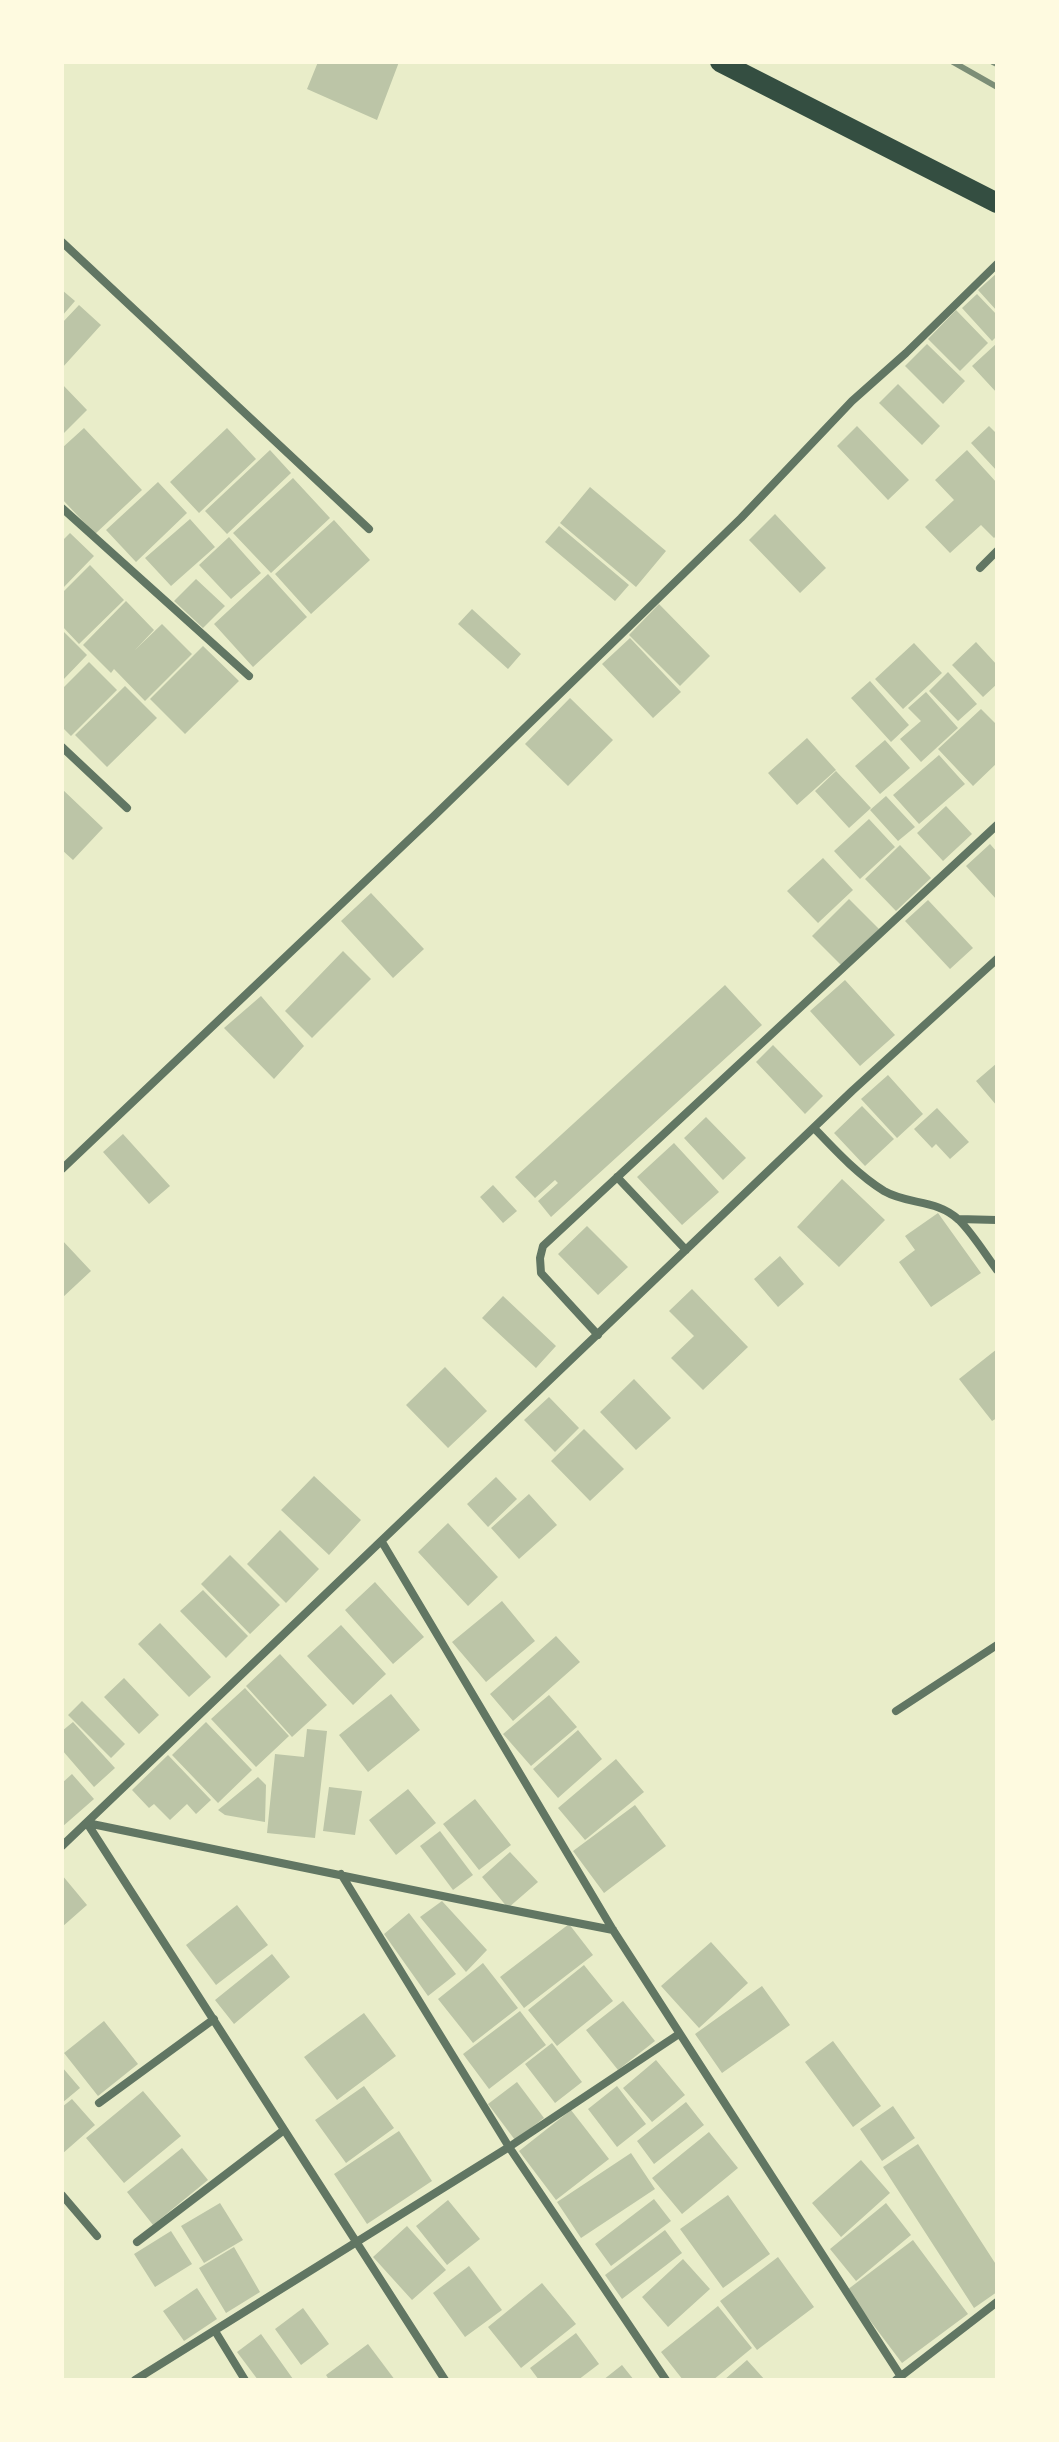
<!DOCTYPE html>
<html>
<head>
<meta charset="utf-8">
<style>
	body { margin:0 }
	#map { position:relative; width:1059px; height:2442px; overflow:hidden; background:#e9edc9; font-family:"DM Sans",sans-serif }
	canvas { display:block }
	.frame { position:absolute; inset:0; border:64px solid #fefae0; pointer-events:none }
</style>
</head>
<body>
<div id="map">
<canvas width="1059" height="2442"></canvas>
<div class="frame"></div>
</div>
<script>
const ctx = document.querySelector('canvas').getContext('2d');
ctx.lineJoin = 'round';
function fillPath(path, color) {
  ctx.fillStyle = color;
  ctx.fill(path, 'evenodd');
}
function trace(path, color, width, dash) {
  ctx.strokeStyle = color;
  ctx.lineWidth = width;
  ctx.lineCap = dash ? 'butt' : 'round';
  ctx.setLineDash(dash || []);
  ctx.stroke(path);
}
fillPath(new Path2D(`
	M318,62H399L377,120L307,89Z
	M997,273V311L978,290Z
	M62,290L75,301L62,316Z
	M977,294L997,315V336L992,341L962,308Z
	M79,305L101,325L62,368V323Z
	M956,310L988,343L960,371L928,339Z
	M997,343V393L972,366Z
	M927,344L965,381L943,404L905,366Z
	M62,384L87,410L62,435Z
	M898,384L940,426L922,445L879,403Z
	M857,426L909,480L888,500L837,446Z
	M989,426L997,434V471L971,443Z
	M84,428L142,490L95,534L62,499V448Z
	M227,428L256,459L199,513L170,482Z
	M270,450L291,473L227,534L205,511Z
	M967,450L997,483V535L994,538L981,525L950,553L925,527L954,500L935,480Z
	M293,478L330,518L271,573L233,533Z
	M158,482L187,513L136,562L106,530Z
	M590,487L666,551L636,587L560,523Z
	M775,514L826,568L800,593L749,540Z
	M190,519L215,547L171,586L145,558Z
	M334,520L370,560L311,614L275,574Z
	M559,526L629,585L615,601L545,542Z
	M70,533L94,556L62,589V541Z
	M229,537L261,573L231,599L199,565Z
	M90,565L124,600L79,644L62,626V593Z
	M268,574L307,617L253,667L214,624Z
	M196,579L225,606L203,628L174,601Z
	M126,601L154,630L135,650L162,624L192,654L145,701L114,669L111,673L83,645Z
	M659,604L710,656L680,686L629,635Z
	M472,609L521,654L508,669L458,624Z
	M62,630L87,655L62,681Z
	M630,638L681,692L653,718L602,664Z
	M976,642L997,665V684L983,697L952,665Z
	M914,643L942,673L903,709L875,679Z
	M203,646L239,681L185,734L150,699Z
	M89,662L117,690L71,736L62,727V689Z
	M948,672L977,704L958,721L929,691Z
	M870,681L909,725L891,742L851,698Z
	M125,686L157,718L107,767L75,735Z
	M926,692L958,728L921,762L900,739L921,721L908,708Z
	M570,698L613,740L568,786L525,744Z
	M981,709L997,725V763L973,786L938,749Z
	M807,738L836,770L797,805L768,773Z
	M885,740L910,768L880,794L855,766Z
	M939,755L965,784L919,824L893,795Z
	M836,771L871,808L849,828L815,791Z
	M62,789L103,828L73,860L62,850Z
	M886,796L915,827L898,841L870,810Z
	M946,806L972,834L943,861L917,833Z
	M869,819L895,847L860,879L834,851Z
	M990,844L997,852V900L966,866Z
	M900,845L931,878L896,911L865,879Z
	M823,858L853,890L818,923L787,891Z
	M371,893L424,949L393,978L341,921Z
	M849,899L879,929L842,966L812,936Z
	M928,900L973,948L950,969L905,921Z
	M343,951L371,979L312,1038L285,1011Z
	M845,980L895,1035L860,1066L810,1011Z
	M725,985L762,1025L551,1217L538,1201L558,1183L555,1180L535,1198L515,1177Z
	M261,996L304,1046L274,1079L224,1028Z
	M773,1045L823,1096L805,1114L756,1062Z
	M997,1063V1106L976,1081Z
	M888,1075L923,1114L897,1138L861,1099Z
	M862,1106L894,1139L865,1166L834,1133Z
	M937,1108L969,1142L950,1159L936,1144L932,1148L914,1129Z
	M706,1117L746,1158L723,1180L684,1138Z
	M123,1134L170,1186L149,1204L103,1152Z
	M674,1143L719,1192L682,1225L637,1177Z
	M842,1179L885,1220L839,1267L797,1227Z
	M493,1185L517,1211L503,1223L480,1197Z
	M938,1213L981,1273L931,1307L899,1262L915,1250L905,1236Z
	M587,1226L628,1267L598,1295L558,1254Z
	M62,1240L91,1271L62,1298Z
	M780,1256L804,1284L778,1307L754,1279Z
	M692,1289L748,1347L703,1390L671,1358L694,1336L669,1311Z
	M503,1296L556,1346L536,1368L482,1318Z
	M997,1349V1418L992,1421L959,1379Z
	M445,1367L487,1411L448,1448L406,1405Z
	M634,1379L671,1418L636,1450L600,1412Z
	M549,1397L579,1428L555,1452L524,1420Z
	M584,1429L624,1469L590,1501L551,1461Z
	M314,1476L361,1520L329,1555L281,1510Z
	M496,1477L517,1499L488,1527L467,1504Z
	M529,1494L557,1525L519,1559L491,1528Z
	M448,1523L498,1577L468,1606L418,1552Z
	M280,1530L319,1569L286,1603L247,1564Z
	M230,1555L280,1605L250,1634L201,1584Z
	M375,1582L424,1637L393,1664L345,1610Z
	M203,1590L248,1636L226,1658L180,1611Z
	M502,1601L535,1641L486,1682L452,1642Z
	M160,1623L211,1677L189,1697L138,1644Z
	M341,1625L386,1674L353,1705L307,1656Z
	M556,1636L580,1662L513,1721L490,1694Z
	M280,1654L327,1705L292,1737L246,1686Z
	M124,1678L159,1715L139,1734L104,1697Z
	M245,1688L289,1736L256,1767L211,1719Z
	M391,1694L420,1730L368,1772L339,1735Z
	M549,1695L577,1727L531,1766L503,1734Z
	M82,1701L125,1744L111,1758L68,1715Z
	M73,1722L115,1768L94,1787L62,1750V1731Z
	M206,1722L252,1770L218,1803L172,1755Z
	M307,1729L327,1731L315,1838L267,1833L275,1754L304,1757Z
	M578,1730L602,1759L558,1798L533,1769Z
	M168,1755L211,1800L196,1814L187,1804L170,1820L154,1804L149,1808L132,1790Z
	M616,1759L644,1792L585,1840L558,1808Z
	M72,1774L94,1799L62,1827V1783Z
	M258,1777L266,1785L265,1822L225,1815L218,1810Z
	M329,1787L362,1791L355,1835L323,1831Z
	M408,1789L436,1823L396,1855L369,1820Z
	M475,1799L511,1845L479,1870L443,1824Z
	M635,1805L666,1846L604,1893L573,1851Z
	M440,1831L473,1875L453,1890L420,1846Z
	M510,1852L538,1882L508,1908L482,1877Z
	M62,1875L87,1905L62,1927Z
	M442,1901L487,1950L466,1972L420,1917Z
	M237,1905L268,1945L216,1985L186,1945Z
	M409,1913L456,1974L428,1996L384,1934Z
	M569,1924L593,1955L524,2008L500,1977Z
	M711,1942L748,1983L699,2028L661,1986Z
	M272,1954L290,1977L234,2024L215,2000Z
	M483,1963L518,2008L473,2043L438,1999Z
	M584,1965L613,2001L557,2046L528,2010Z
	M762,1986L790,2025L722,2073L695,2034Z
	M623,2001L655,2041L618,2070L586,2030Z
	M520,2011L546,2045L489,2089L463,2054Z
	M364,2013L396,2056L337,2100L304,2057Z
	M104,2021L138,2064L98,2096L64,2053Z
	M833,2041L881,2106L853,2127L805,2062Z
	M552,2043L582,2082L555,2103L525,2064Z
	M656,2060L685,2095L652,2122L623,2088Z
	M62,2067L80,2088L62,2103Z
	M517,2082L544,2118L515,2140L488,2104Z
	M364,2086L394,2128L346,2163L315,2120Z
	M617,2086L646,2124L617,2147L588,2109Z
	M143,2091L181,2136L124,2183L86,2138Z
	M72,2099L95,2125L62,2154V2107Z
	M686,2102L704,2125L654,2164L637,2141Z
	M893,2106L915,2138L882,2161L860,2129Z
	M571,2110L609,2159L556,2200L519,2151Z
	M399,2131L432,2181L367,2224L334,2174Z
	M709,2132L738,2168L682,2214L652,2178Z
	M918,2144L997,2266V2292L974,2308L883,2167Z
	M182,2148L208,2180L153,2225L127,2192Z
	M631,2153L655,2189L581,2238L557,2202Z
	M861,2160L890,2193L841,2237L812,2203Z
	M728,2195L770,2254L723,2288L680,2229Z
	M654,2199L671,2221L611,2266L595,2244Z
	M448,2200L480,2239L447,2265L416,2226Z
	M220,2203L243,2240L204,2263L181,2226Z
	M886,2203L911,2235L856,2281L830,2249Z
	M407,2226L446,2270L412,2300L373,2257Z
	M665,2230L682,2253L622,2299L605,2275Z
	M171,2231L192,2264L155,2287L134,2254Z
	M913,2240L968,2314L902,2363L847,2290Z
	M234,2247L260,2292L226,2313L199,2268Z
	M778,2257L814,2307L757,2350L720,2301Z
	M683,2259L710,2289L668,2327L642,2297Z
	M469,2266L502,2310L465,2337L433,2293Z
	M542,2283L576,2324L521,2368L488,2327Z
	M197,2288L217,2319L184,2341L163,2311Z
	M718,2306L752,2348L713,2380H683L661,2352Z
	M303,2308L329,2344L301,2365L275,2329Z
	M576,2333L599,2364L578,2380H539L530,2368Z
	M261,2334L293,2379L291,2380H258L237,2352Z
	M368,2344L395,2380H329L326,2375Z
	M747,2360L765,2380H724Z
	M622,2365L634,2380H603Z`), '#bcc5a7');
trace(new Path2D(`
	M62,242L369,529
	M62,508L249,676
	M980,568L997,551
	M62,747L127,808
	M814,1128C835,1150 858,1175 884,1191C908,1205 937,1199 959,1220C973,1234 985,1254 997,1270
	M62,1169L434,816L741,518L852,401L906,353L997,264
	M617,1177L686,1250
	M958,1219L997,1220
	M598,1335L541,1273L540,1258L543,1246L997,825
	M382,1542L613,1930L900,2375
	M896,1711L997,1645
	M87,1823L445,2380
	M87,1823C263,1859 437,1896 613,1930
	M62,1846L852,1091L997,959
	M341,1874L509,2147L666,2380
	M99,2103L214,2019
	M62,2195L97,2236
	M137,2242L284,2130
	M215,2331L245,2380
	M135,2380L509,2147L679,2034
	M896,2380L997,2302`), '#617663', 8);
trace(new Path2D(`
	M720,62L997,203`), '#344e41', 20);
trace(new Path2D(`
	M953,62L997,87
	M993,62L997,64`), '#7c8e77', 6);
</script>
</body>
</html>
